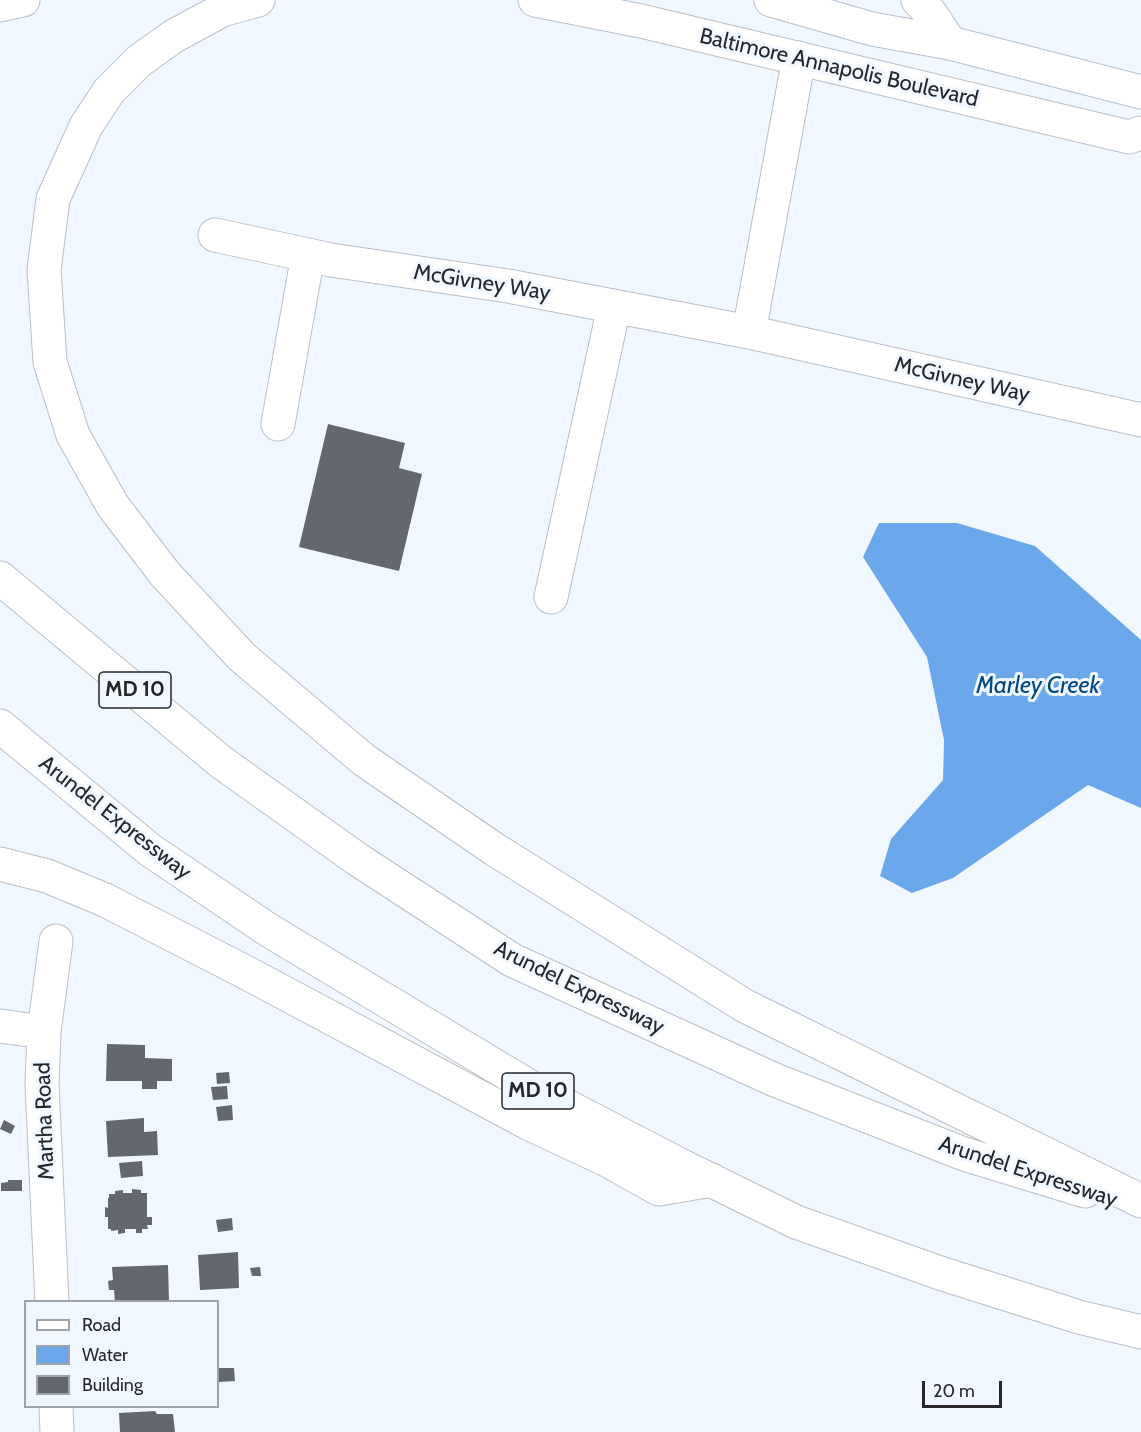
<!DOCTYPE html>
<html>
<head>
<meta charset="utf-8">
<style>
	body { margin:0 }
	#map { position:relative; width:1141px; height:1432px; overflow:hidden; background:#f0f7fe; font-family:Cabin,sans-serif }
	canvas { display:block }
	.legend { position:absolute; left:24px; top:1300px; width:195px; height:108px; box-sizing:border-box; background:#f0f7fe; border:2px solid #9fa4a9; margin:0; padding:8px 10px; list-style:none; font-size:18px; color:#25272a }
	.legend li { display:flex; align-items:center; gap:12px; height:30px }
	.legend b { width:30px; border:2px solid #9fa4a9 }
	.scale { position:absolute; left:922px; top:1381px; width:80px; height:27px; box-sizing:border-box; border:3px solid #25272a; border-top:0; padding-left:8px; font-size:18px; line-height:21px; white-space:nowrap; color:#25272a; -webkit-text-stroke:4px #f0f7fe; paint-order:stroke }
</style>
</head>
<body>
<div id="map">
<canvas width="1141" height="1432"></canvas>
<ul class="legend">
<li><b style="height:8px;background:#fff"></b>Road</li>
<li><b style="height:16px;background:#6ba8eb"></b>Water</li>
<li><b style="height:16px;background:#62686e"></b>Building</li>
</ul>
<div class="scale">20 m</div>
</div>
<script>
const ctx = document.querySelector('canvas').getContext('2d');
ctx.lineJoin = 'round';
function fillPath(path, color) {
  ctx.fillStyle = color;
  ctx.fill(path, 'evenodd');
}
function trace(path, color, width, dash) {
  ctx.strokeStyle = color;
  ctx.lineWidth = width;
  ctx.lineCap = dash ? 'butt' : 'round';
  ctx.setLineDash(dash || []);
  ctx.stroke(path);
}
function drawText(font, color, halo, rows, align = 'center') {
  ctx.font = font + ' Cabin,sans-serif';
  ctx.lineWidth = 6;
  ctx.setLineDash([]);
  ctx.textBaseline = 'middle';
  ctx.strokeStyle = halo;
  ctx.fillStyle = color;
  for (const [text, x, y, turn = 0] of rows) {
    ctx.save();
    ctx.translate(x, y);
    ctx.rotate((+turn || 0) * Math.PI / 180);
    ctx.textAlign = isNaN(turn) ? turn : align;
    if (halo) ctx.strokeText(text, 0, 0);
    ctx.fillText(text, 0, 0);
    ctx.restore();
  }
}
fillPath(new Path2D(`
	M879,523H957L1035,546L1141,640V808L1088,785L953,878L912,893L880,876L891,839L943,780L944,740L927,657L863,557Z`), '#6ba8eb');
fillPath(new Path2D(`
	M328,424L405,443L399,468L422,474L399,571L299,547Z
	M107,1044L145,1045V1058L172,1059V1081H157V1089H142V1081H106Z
	M229,1072L230,1083L217,1084L216,1073Z
	M227,1086L228,1099L213,1100L211,1087Z
	M232,1105L233,1120L218,1121L216,1107Z
	M144,1118V1132L157,1131L158,1155L108,1157L106,1121Z
	M4,1120L15,1126L11,1134L0,1129Z
	M142,1161L143,1176L121,1178L119,1163Z
	M8,1180H22V1191H1V1183L8,1182Z
	M132,1189L141,1190V1193H147V1217H152V1225H147L148,1229H142V1233H136V1229H125V1233L118,1234V1230L111,1231V1229H108V1217H105V1207L108,1208V1198H109V1194H115V1191L123,1190V1193H132Z
	M232,1218L233,1230L218,1232L216,1220Z
	M238,1252L239,1288L200,1290L198,1255Z
	M168,1265L169,1301L115,1302L114,1290H109L108,1281L113,1280L112,1267Z
	M260,1267L261,1276H252L250,1268Z
	M219,1368H234L235,1381L219,1382Z
	M155,1411L157,1414H173L175,1432H120L119,1413Z`), '#62686e');
const minor = new Path2D(`
	M215,235L331,260L508,286L749,332L1141,420
	M749,332L799,58
	M278,424L308,255
	M551,597L614,307
	M0,1026L44,1032
	M52,1302L42,1084L44,1032L56,941
	M56,1406L57,1432`);
const major = new Path2D(`
	M535,0L641,21L1129,137L1141,133
	M771,0L872,29L950,43L1141,92
	M918,0L930,13L950,43
	M0,5L23,0`);
const highway = new Path2D(`
	M258,0L222,10L174,36L139,61L109,91L86,126L53,199L44,270L50,362L73,435L113,506L165,574L242,657L364,760L494,849L745,1006L1141,1201
	M0,578L221,762L357,859L512,960L775,1080L964,1154L1085,1191
	M0,726L150,850L270,931L530,1087L678,1164L796,1222L940,1273L1079,1317L1141,1332
	M0,864L47,876L105,900L247,973L530,1124L607,1160L659,1189L712,1180`);
trace(minor, '#b9bfc6', 35);
trace(major, '#b9bfc6', 35);
trace(highway, '#b9bfc6', 35);
trace(minor, '#fff', 33);
trace(major, '#fff', 33);
trace(highway, '#fff', 33);
for (const [x, y, w] of [
	[135,690,72],
	[538,1091,72]
]) {
  const box = new Path2D();
  box.roundRect(x - w / 2, y - 18, w, 36, 4.5);
  ctx.fillStyle = '#f0f7fe';
  ctx.fill(box);
  trace(box, '#25272a', 1.5);
}
drawText('bold 21px', '#25272a', null, [
	["MD 10",135,690],
	["MD 10",538,1091]
]);
drawText('22px', '#25272a', '#f0f7fe', [
	["Baltimore Annapolis Boulevard",839,68,13],
	["McGivney Way",482,283,9],
	["McGivney Way",962,380,13],
	["Arundel Expressway",115,818,38],
	["Arundel Expressway",579,988,26],
	["Martha Road",45,1121,-92],
	["Arundel Expressway",1028,1172,18]
]);
drawText('italic 24px', '#014783', '#f0f7fe', [
	["Marley Creek",1038,686]
]);
</script>
</body>
</html>
